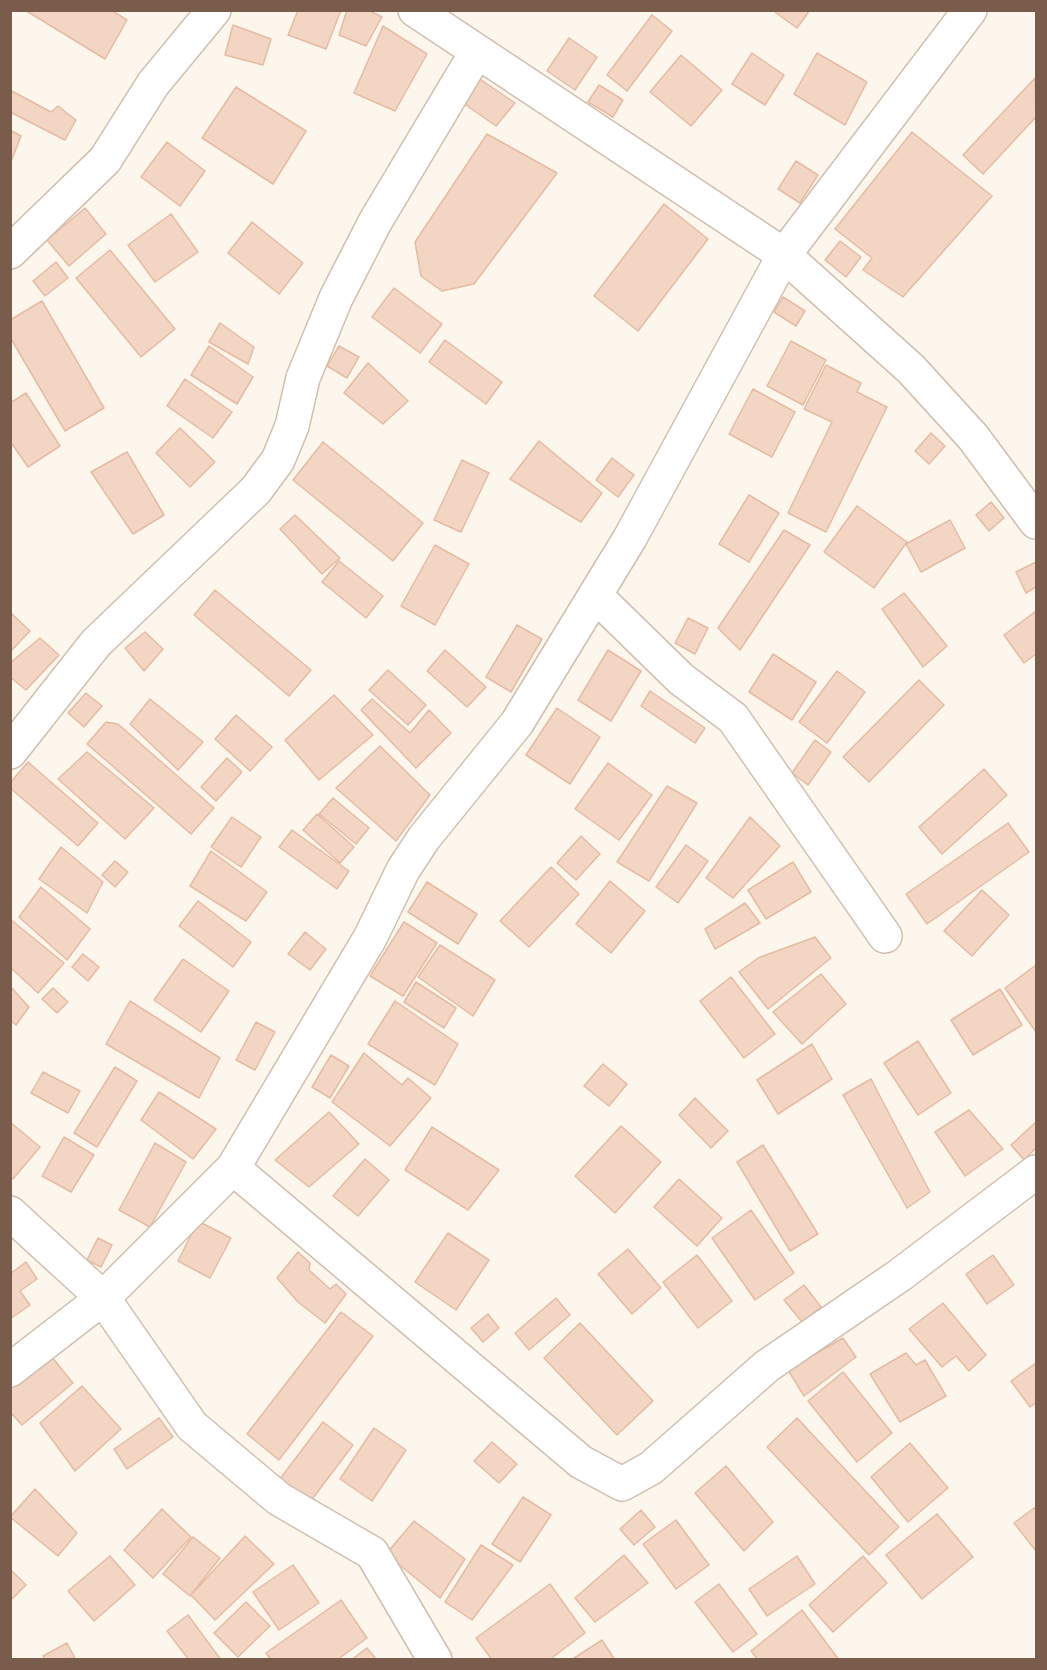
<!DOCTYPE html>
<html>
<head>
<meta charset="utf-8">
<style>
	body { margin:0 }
	#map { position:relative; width:1047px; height:1670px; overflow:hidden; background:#fdf6ec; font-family:Rubik,sans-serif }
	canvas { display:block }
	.frame { position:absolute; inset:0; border:12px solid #7a5c4d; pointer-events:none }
</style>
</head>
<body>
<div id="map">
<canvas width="1047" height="1670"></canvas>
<div class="frame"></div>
</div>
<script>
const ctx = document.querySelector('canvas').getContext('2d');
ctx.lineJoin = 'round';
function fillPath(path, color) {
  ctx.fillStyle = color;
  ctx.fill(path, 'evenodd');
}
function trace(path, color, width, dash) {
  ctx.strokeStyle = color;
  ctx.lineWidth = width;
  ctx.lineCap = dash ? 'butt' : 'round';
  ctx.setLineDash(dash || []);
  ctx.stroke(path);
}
const building = new Path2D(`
	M25,10H111L127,20L105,59Z
	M298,10H341L326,49L288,35Z
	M347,10H368L382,17L366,46L339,35Z
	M772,10H810L797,28Z
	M652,15L672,31L627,91L607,75Z
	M233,25L271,39L263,65L225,55Z
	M383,26L427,54L395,111L354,93Z
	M569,38L597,57L575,90L547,71Z
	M752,53L784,75L765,105L732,84Z
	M817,53L867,82L845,125L794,94Z
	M681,55L722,90L691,126L650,92Z
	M477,77L515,103L496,126L463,103Z
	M1035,78L1036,117L983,174L963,155Z
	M599,85L623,100L613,117L588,102Z
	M236,87L306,131L273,184L202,138Z
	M10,90L51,112L58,106L76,120L65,140L10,112Z
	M10,130L21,136L10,164Z
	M912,132L992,196L903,297L863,270L872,258L835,229Z
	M487,134L557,173L474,284L442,291L421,276L415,242Z
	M167,142L205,171L180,206L141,177Z
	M796,161L818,175L800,203L778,189Z
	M664,204L708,239L638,331L594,296Z
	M85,208L106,234L69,266L47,240Z
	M171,214L198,252L155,282L128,245Z
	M252,222L303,263L279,294L228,253Z
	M840,241L861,257L846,277L825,260Z
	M110,250L175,329L141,357L76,278Z
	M56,262L68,278L45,296L33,281Z
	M394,288L442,324L420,353L372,317Z
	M783,297L805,311L796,326L774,312Z
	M42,301L104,408L65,431L10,337V320Z
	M220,323L254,347L248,364L209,342Z
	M445,340L502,382L486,404L429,362Z
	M791,341L826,360L803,405L767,386Z
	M209,346L253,377L237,404L191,375Z
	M339,346L359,357L347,378L327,366Z
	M368,363L408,401L383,424L344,393Z
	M826,365L861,383L857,392L887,407L826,532L788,513L832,422L804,409Z
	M185,379L232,412L213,438L167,406Z
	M753,389L795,412L772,457L729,434Z
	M26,393L60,446L28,467L10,441V403Z
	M180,428L215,462L190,487L156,453Z
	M931,433L945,446L929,464L915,451Z
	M539,441L602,493L581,522L510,479Z
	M323,442L423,523L393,561L293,480Z
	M127,452L164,515L133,534L91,472Z
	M612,458L634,475L618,497L596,480Z
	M462,460L489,473L461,532L434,520Z
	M749,495L779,513L749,562L719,544Z
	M991,502L1004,518L989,531L976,515Z
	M857,506L907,542L874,588L824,552Z
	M295,515L340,558L322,574L280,529Z
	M950,520L965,548L921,572L906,544Z
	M784,530L810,545L740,650L718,628Z
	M435,545L469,564L435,625L401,606Z
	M339,561L383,596L366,618L322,582Z
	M1036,562V587L1026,593L1016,572Z
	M215,590L311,670L289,696L194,615Z
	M904,593L947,646L923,667L882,609Z
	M1036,611V654L1024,663L1004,635Z
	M10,612L30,631L10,652Z
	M688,618L708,628L695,654L675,643Z
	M517,625L542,639L511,692L486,677Z
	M145,632L163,649L144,671L125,648Z
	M40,638L59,655L26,690L10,677V663Z
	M445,650L486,687L467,707L427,671Z
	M608,650L641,671L611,721L578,700Z
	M773,654L816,682L792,720L749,692Z
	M388,670L426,705L408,725L369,690Z
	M837,671L865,692L827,743L799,722Z
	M919,680L944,705L869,782L843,757Z
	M650,691L705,728L695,743L641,706Z
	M86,693L102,706L84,727L68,713Z
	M334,695L373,735L319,780L285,740Z
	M150,699L203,742L178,770L130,724Z
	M372,699L410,733L429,710L451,733L416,768L361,710Z
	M557,708L600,737L570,784L526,755Z
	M236,715L272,747L250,771L215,739Z
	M106,722L118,724L214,808L191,834L87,744Z
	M815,740L831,752L808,785L792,773Z
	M380,746L430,795L396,841L336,788Z
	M87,752L154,808L125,839L58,779Z
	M227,758L242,772L216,801L201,787Z
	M28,762L98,823L78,846L10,788V783Z
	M608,763L652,795L619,840L575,809Z
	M984,769L1007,795L942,854L919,827Z
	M667,786L697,803L649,881L617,862Z
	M333,798L369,828L356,844L319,814Z
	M317,814L354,847L340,863L303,830Z
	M232,817L261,837L241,867L211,847Z
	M750,817L780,846L733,898L706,878Z
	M1008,823L1029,852L927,924L906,894Z
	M292,830L349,871L337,889L279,847Z
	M581,836L600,854L576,880L557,863Z
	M686,845L708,861L678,903L656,887Z
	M61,847L103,882L87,913L39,879Z
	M211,851L267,892L246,921L190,886Z
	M115,861L128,872L115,887L102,875Z
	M793,862L811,892L766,919L748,890Z
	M551,867L579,894L529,947L500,921Z
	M610,881L645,911L611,953L576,924Z
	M427,882L477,914L458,944L408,912Z
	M41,887L90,929L67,960L19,917Z
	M982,890L1009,915L972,956L944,931Z
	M198,901L251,942L233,967L179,926Z
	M745,903L760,923L715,949L705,929Z
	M10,919L64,963L38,993L10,967Z
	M404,922L437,943L403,996L370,976Z
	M305,932L326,949L310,970L288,954Z
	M815,937L831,958L768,1009L739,972L758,958Z
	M440,945L495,980L473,1016L418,977Z
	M83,954L99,967L88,981L72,967Z
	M183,959L229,991L201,1032L154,1000Z
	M1036,965V1032L1005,988Z
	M821,974L846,1004L802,1044L773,1012Z
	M731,977L775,1034L744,1058L700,1001Z
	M416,982L456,1008L444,1028L404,1002Z
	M10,986L29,1007L16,1025L10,1020Z
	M53,988L68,1002L57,1013L42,999Z
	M1000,989L1022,1025L973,1055L951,1020Z
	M130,1001L220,1058L199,1098L106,1044Z
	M395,1001L458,1044L435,1085L368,1044Z
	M256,1022L275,1032L255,1070L236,1060Z
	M918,1041L951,1093L918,1115L884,1063Z
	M812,1044L832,1079L778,1114L757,1080Z
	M364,1053L402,1085L408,1078L431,1098L390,1146L332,1102Z
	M331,1055L349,1066L330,1098L312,1087Z
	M603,1064L627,1084L609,1106L584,1086Z
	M115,1067L137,1081L97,1147L74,1133Z
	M43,1072L80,1091L68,1113L31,1093Z
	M871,1079L930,1192L907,1208L843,1095Z
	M159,1092L216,1129L193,1159L141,1120Z
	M695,1098L728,1131L711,1148L679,1115Z
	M969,1110L1003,1149L965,1176L935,1132Z
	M329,1112L359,1144L309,1187L275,1160Z
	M10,1122L40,1147L13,1179L10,1177Z
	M1036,1122V1148L1024,1160L1011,1145Z
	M621,1126L661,1162L615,1213L575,1176Z
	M432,1127L499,1170L468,1210L405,1170Z
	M64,1137L94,1155L71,1192L42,1176Z
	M155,1143L186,1162L150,1227L119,1210Z
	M763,1145L818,1234L790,1251L737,1162Z
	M365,1159L389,1180L358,1216L333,1196Z
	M679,1179L722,1218L697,1246L654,1207Z
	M751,1210L794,1273L755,1300L712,1238Z
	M198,1221L231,1238L210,1278L178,1261Z
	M448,1233L489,1260L456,1310L415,1282Z
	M98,1238L112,1245L101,1267L87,1260Z
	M628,1249L661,1288L632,1314L598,1274Z
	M298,1252L310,1263L309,1270L330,1289L336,1284L346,1294L325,1323L298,1302L277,1278Z
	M697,1255L732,1301L698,1328L663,1282Z
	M993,1255L1014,1285L987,1304L966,1274Z
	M26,1262L37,1279L20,1291L30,1305L10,1319V1274Z
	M804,1285L821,1307L802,1322L784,1300Z
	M556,1298L570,1315L529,1350L515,1333Z
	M943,1303L986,1355L969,1371L956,1356L942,1367L909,1329Z
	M341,1312L373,1336L279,1460L247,1434Z
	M488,1314L499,1328L483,1342L471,1328Z
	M580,1323L653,1401L617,1435L544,1358Z
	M843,1338L856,1357L804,1396L788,1370Z
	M47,1351L73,1383L22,1425L10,1412V1383Z
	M906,1353L916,1365L925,1360L946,1396L900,1422L870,1374Z
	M1036,1363V1403L1030,1407L1011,1381Z
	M843,1372L892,1433L857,1462L808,1401Z
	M82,1386L121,1429L75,1471L40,1423Z
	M159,1418L173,1437L127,1469L114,1449Z
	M797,1418L899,1527L869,1555L767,1447Z
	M323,1422L353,1445L310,1502L280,1479Z
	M374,1428L406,1450L372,1501L340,1479Z
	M492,1442L517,1464L499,1483L474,1461Z
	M910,1443L948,1488L908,1522L871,1477Z
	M726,1466L773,1522L744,1551L695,1493Z
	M35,1489L77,1533L58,1556L10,1517Z
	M523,1497L551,1515L520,1562L492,1544Z
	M1034,1508L1036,1509V1551L1014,1523Z
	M162,1509L191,1537L153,1578L124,1550Z
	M641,1510L655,1527L634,1545L620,1529Z
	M937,1514L973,1557L922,1599L886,1555Z
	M676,1520L709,1565L676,1589L643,1544Z
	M414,1521L465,1559L440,1598L386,1554Z
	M245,1536L274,1564L215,1620L191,1595Z
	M193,1537L220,1558L190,1596L163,1574Z
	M481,1545L513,1565L472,1620L445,1602Z
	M624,1555L648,1583L595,1622L575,1598Z
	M110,1556L135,1585L94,1621L68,1591Z
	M797,1556L815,1584L767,1616L749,1589Z
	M863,1556L887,1583L833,1632L809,1605Z
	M293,1565L319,1603L279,1630L253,1592Z
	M10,1569L26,1585L10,1601Z
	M550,1584L585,1633L549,1660H492L476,1638Z
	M719,1584L757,1634L733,1652L695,1602Z
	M341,1600L367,1638L337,1660H271L266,1653Z
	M246,1602L270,1626L238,1657L214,1633Z
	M802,1610L839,1660H758L751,1651Z
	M188,1615L221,1660H189L167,1631Z
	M602,1640L615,1660H571Z
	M67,1643L75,1658L45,1660L43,1656Z
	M367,1648L377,1660H351Z`);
fillPath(building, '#f3d5c3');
trace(building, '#e6bba3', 1.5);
const minor = new Path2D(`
	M415,10L784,255L911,369L973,437L1036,522
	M10,252L105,160L153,84L214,10
	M595,595L681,679L733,718L885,936
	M10,752L96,643L256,490L278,460L292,426L303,378L336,298L375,222L476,53
	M233,1168L581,1462L622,1484L651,1468L767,1366L900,1275L1036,1172
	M10,1213L103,1298L192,1426L279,1499L372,1553L435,1660
	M10,1370L103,1298L233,1168L370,938L403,870L424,838L517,723L630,538L784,255L970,10`);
trace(minor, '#d1beb0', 36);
trace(minor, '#fff', 33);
</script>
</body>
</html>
